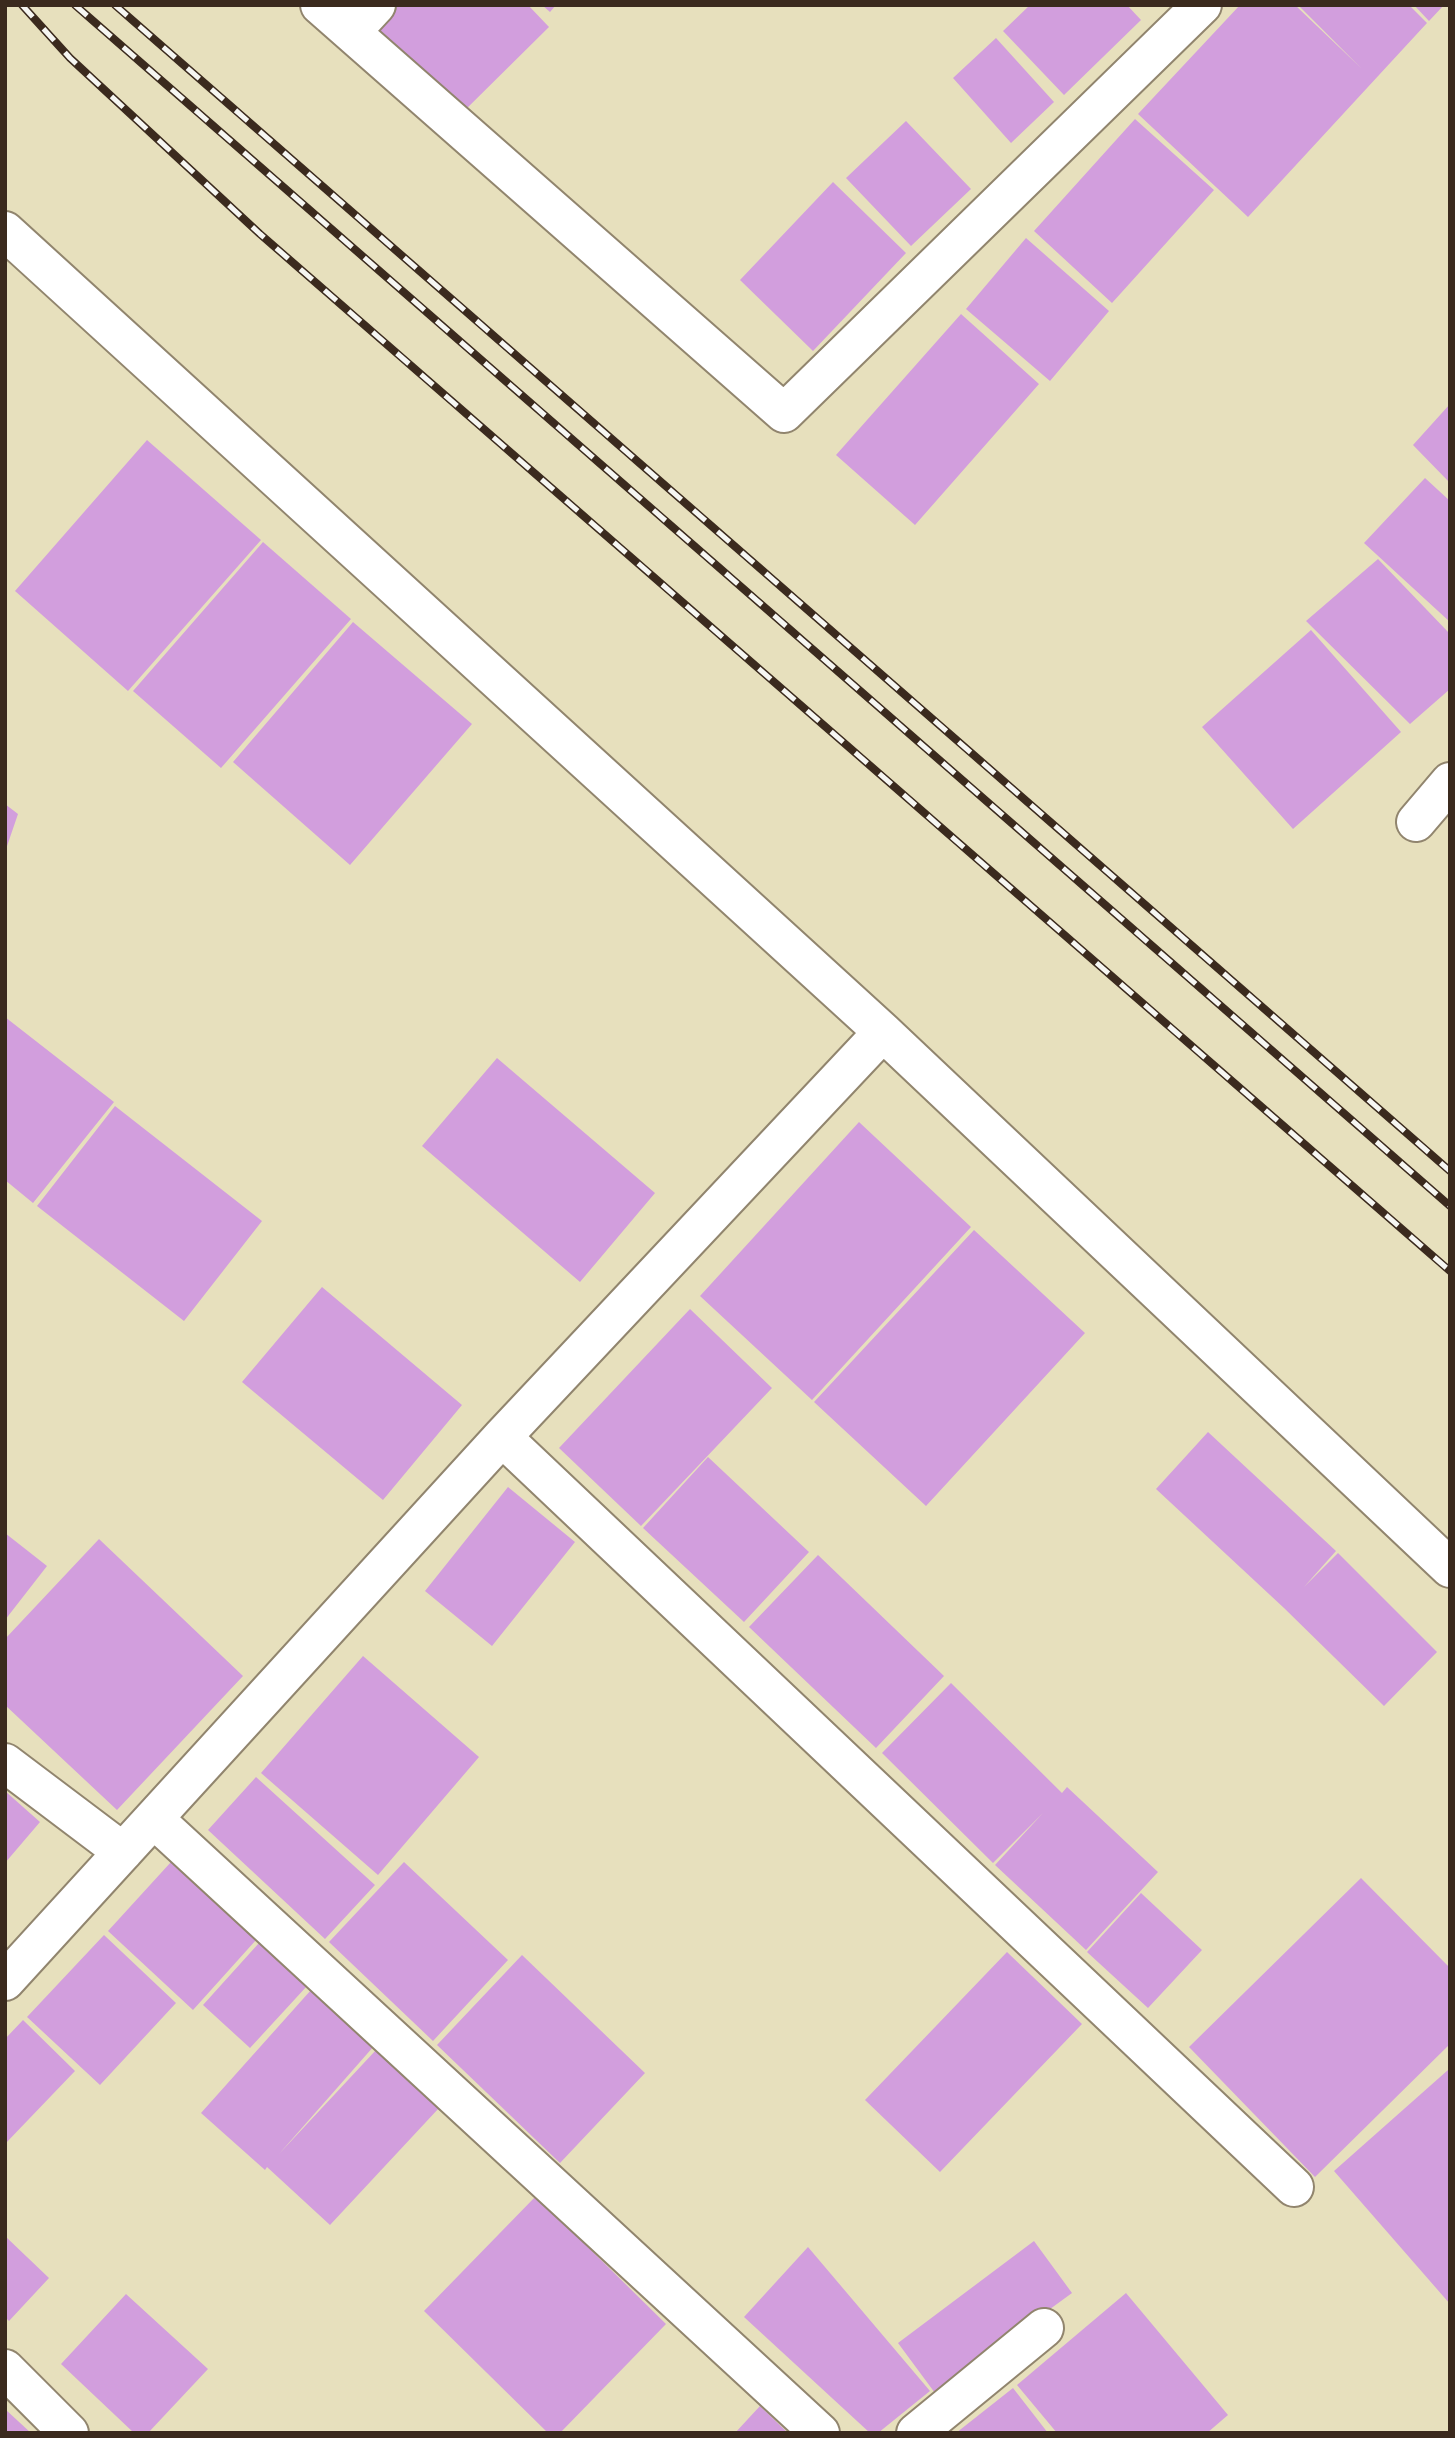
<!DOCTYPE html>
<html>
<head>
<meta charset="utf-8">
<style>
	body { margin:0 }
	#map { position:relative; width:1455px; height:2438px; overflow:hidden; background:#e7e0bd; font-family:"Indie Flower",sans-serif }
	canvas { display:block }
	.frame { position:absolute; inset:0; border:7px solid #3b2a1e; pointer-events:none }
</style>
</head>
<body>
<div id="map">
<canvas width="1455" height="2438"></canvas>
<div class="frame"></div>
</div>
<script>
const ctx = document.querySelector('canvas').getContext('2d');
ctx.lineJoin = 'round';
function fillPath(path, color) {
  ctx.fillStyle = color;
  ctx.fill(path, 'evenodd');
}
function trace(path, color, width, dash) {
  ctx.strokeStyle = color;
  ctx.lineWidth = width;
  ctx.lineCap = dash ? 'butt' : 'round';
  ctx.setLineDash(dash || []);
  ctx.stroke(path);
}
fillPath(new Path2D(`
	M391,5H528L549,27L458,117L369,27Z
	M542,5H556L550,12Z
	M1030,5H1127L1141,20L1064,95L1003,31Z
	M1240,5H1295L1361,68L1298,5H1409L1427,23L1248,217L1138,114Z
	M1414,5H1444L1429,21Z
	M996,38L1054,102L1011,143L953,78Z
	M1135,119L1214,190L1112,303L1034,231Z
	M906,121L971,189L911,246L846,178Z
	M833,182L906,253L813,351L740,280Z
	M1026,238L1109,311L1050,381L966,309Z
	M961,314L1039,384L915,525L836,455Z
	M1450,404V483L1413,445Z
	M147,440L261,540L128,691L15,591Z
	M1425,478L1450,501V622L1364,543Z
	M263,542L351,619L221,768L133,691Z
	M1378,559L1450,634V689L1410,724L1306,621Z
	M353,622L472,724L350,865L233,762Z
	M1311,630L1401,732L1293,829L1202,727Z
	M5,804L18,814L6,849H5Z
	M5,1017L114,1102L33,1203L5,1180Z
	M497,1058L655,1193L580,1282L422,1146Z
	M115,1106L262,1221L184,1321L37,1206Z
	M859,1122L971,1227L812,1400L700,1296Z
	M974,1230L1085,1333L926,1506L814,1402Z
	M322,1287L462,1405L383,1500L242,1382Z
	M690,1309L772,1388L641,1526L559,1448Z
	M1208,1432L1336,1551L1304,1587L1338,1553L1437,1652L1384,1706L1284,1608L1156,1489Z
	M708,1457L809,1552L744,1622L643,1528Z
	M508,1487L575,1542L492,1646L425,1591Z
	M5,1533L47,1566L5,1620Z
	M99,1539L243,1676L117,1810L5,1705V1639Z
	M818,1555L944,1676L876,1748L749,1627Z
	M363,1656L479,1757L378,1875L261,1773Z
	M951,1683L1062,1793L1067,1787L1158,1872L1086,1950L995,1865L1043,1813L993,1863L882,1753Z
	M256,1777L375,1885L325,1939L208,1830Z
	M5,1791L40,1822L5,1863Z
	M171,1862L256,1940L193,2010L108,1931Z
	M404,1862L508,1960L433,2041L329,1942Z
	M1361,1878L1450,1968V2044L1315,2177L1189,2047Z
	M1141,1893L1202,1950L1148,2008L1087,1952Z
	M104,1935L176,2003L100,2085L27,2017Z
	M259,1943L307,1986L250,2048L203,2005Z
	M1007,1952L1082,2024L940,2172L865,2100Z
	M522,1955L645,2073L560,2163L437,2045Z
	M311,1990L374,2046L279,2154L376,2050L439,2108L330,2225L267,2167L265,2170L201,2113Z
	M23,2020L75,2071L5,2144V2039Z
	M1448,2070L1450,2073V2304L1334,2171Z
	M536,2196L666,2324L560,2433H548L424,2311Z
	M5,2236L49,2278L9,2321L5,2317Z
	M1034,2241L1072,2293L935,2393L898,2343Z
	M808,2247L930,2391L878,2433H870L744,2317Z
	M1126,2293L1228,2415L1207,2433H1057L1017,2385Z
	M126,2294L208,2369L148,2433H134L61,2364Z
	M1013,2388L1048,2433H956Z
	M760,2406L788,2433H735Z
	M5,2409L31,2433H5Z`), '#d29edd');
const minor = new Path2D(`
	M320,5L784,413L1202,5
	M351,32L376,5
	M5,231L883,1032L1450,1568
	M1416,822L1450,782
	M502,1437L1294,2187
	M5,1763L123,1852
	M154,1819L820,2433
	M5,1981L502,1437L883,1032
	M5,2369L69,2433
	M916,2433L1044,2328`);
trace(minor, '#91856e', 42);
trace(minor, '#fff', 38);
const rail = new Path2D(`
	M22,5L70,58L260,234L1450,1271
	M75,5L1450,1206
	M115,5L1450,1171`);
trace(rail, '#3b2a1e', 8);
trace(rail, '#f6f6f2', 5, [16]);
</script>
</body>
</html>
